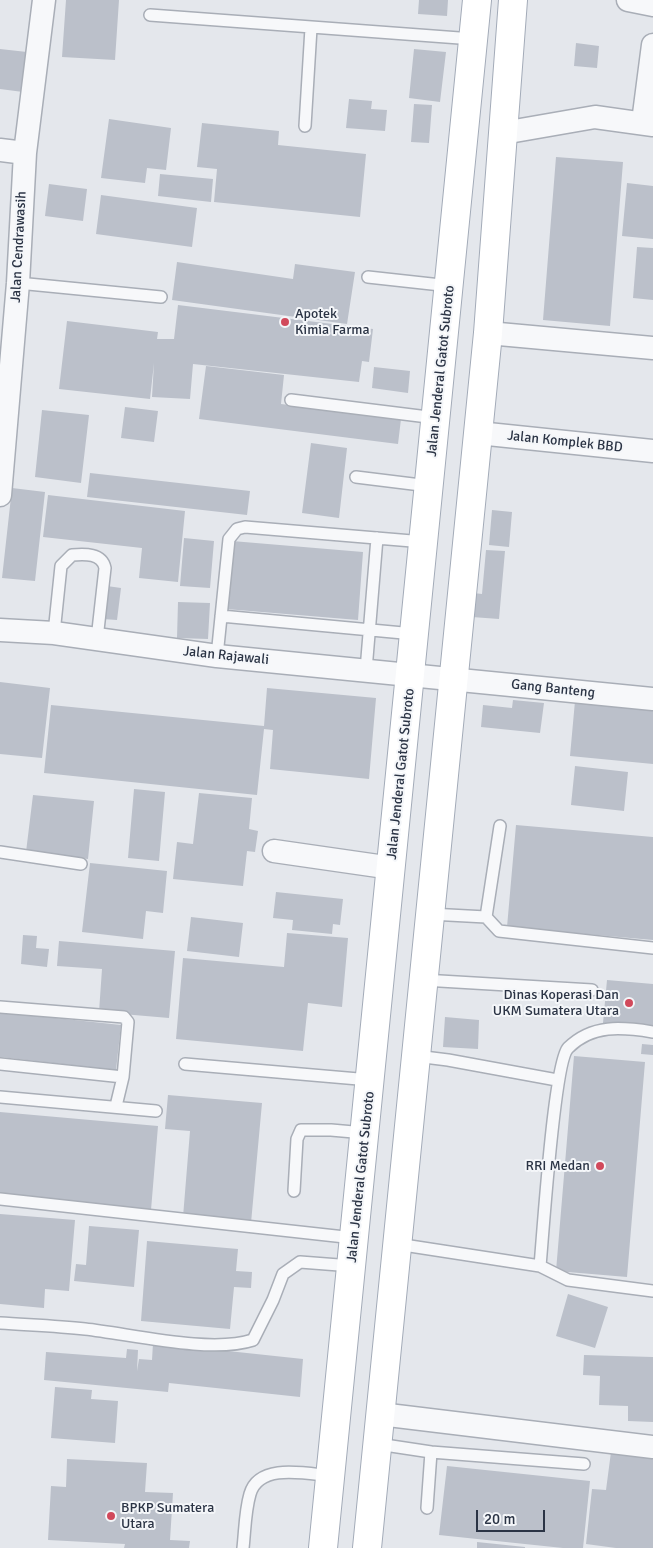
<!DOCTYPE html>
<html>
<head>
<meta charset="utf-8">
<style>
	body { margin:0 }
	#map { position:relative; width:653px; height:1548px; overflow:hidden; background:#e4e7ec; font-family:Signika,sans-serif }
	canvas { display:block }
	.scale { position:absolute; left:476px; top:1510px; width:69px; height:22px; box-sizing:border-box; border:2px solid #2b3445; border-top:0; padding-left:6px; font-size:15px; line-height:18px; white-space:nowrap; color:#2b3445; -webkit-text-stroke:4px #f4f6f9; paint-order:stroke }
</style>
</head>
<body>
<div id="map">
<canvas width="653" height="1548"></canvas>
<div class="scale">20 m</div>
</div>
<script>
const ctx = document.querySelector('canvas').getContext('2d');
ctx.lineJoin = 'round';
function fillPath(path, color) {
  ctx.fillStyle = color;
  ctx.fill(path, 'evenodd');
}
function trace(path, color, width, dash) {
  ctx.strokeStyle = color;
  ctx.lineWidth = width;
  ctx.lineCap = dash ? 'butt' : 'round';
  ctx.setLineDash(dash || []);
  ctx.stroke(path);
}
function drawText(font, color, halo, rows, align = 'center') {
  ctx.font = font + ' Signika,sans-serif';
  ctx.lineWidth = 4;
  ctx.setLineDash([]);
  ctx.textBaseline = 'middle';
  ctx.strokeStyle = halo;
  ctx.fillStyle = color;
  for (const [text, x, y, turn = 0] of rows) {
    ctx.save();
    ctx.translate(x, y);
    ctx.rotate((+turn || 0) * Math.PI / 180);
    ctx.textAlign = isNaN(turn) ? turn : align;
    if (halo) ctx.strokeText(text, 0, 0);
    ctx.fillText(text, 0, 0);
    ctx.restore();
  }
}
fillPath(new Path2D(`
	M66,0H119L115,60L62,57Z
	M419,0H448L447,16L418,14Z
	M576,43L599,46L597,68L574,66Z
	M0,49L27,52L23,92L0,89Z
	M414,49L446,52L440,102L409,98Z
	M349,99L372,101L371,109L387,110L385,131L346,128Z
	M414,104L432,105L429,143L411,142Z
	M109,119L171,128L166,170L147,168L145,183L101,178Z
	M202,123L279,131L278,145L366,154L360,217L214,202L217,169L197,167Z
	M556,157L623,162L610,326L543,320Z
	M160,174L213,179L211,202L158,196Z
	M627,183L653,186V239L622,236Z
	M49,184L87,189L83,221L45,216Z
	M101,195L197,208L192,247L96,234Z
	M637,247L653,248V300L633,298Z
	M177,262L293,279L295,264L355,272L347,324L172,300Z
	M178,305L373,329L369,362L362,361L359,382L193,364L190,399L152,397L154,363L150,399L59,389L67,321L158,332L157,339H174Z
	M206,366L284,375L281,404L401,419L398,444L199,419Z
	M374,367L410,371L408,393L372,388Z
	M125,407L158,411L154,442L121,438Z
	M42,410L89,415L81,483L35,477Z
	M311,443L347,448L339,518L302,513Z
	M90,473L250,491L247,515L87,497Z
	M12,488L45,492L35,581L2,578Z
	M48,495L185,511L178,582L139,578L142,548L43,537Z
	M492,510L512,512L509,547L489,545Z
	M184,538L214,541L210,588L180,586Z
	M232,541L363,552L358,620L226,609Z
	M486,550L505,551L499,619L472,617L474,593L482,594Z
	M107,586L121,588L117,620L103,619Z
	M178,602L210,603L208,639L177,638Z
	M0,682L50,688L42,758L0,754Z
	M267,688L376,698L369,779L270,769L273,730L264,729L257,795L44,773L51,705L264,726Z
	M513,700L544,703L540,733L481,727L483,705L512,708Z
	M575,701L653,709V764L570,756Z
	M575,766L628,772L624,811L571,805Z
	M134,789L165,792L159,861L128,858Z
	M199,793L252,798L249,829L258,831L255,852L247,851L243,886L173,879L177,842L193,844Z
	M33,795L94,801L88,859L26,852Z
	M516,825L653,837V940L507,927Z
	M90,863L167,871L163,913L146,911L143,939L82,932Z
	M276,892L343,899L340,925L333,924L332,934L292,930L293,920L273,918Z
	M191,917L243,923L239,957L187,951Z
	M287,933L348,938L342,1007L308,1003L303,1051L176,1039L183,958L284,967Z
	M23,935L37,936L36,948L49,949L47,967L21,964Z
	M59,941L175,951L169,1018L99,1012L102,969L57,966Z
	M607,980L653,984V1027L603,1023Z
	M0,1012L121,1025L116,1070L0,1057Z
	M445,1017L479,1020L478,1049L443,1047Z
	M642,1044L653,1045V1055L641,1054Z
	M574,1056L645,1062L627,1277L556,1271Z
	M168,1095L262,1103L251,1223L183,1217L190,1131L165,1129Z
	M0,1112L158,1126L151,1210L0,1197Z
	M0,1214L75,1220L69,1291L45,1289L44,1308L0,1304Z
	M89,1226L139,1230L134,1287L74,1281L76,1264L86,1265Z
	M147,1241L238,1249L236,1271L252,1272L251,1288L234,1287L230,1329L141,1321Z
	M568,1294L608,1307L595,1348L556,1336Z
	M153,1343L303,1359L300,1397L169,1383L168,1392L44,1380L46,1352L126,1358L127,1349L138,1350L137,1371L139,1359L152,1360Z
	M584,1355L653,1357V1422L628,1421V1406L599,1405L600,1376L583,1375Z
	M55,1387L92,1390L91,1399L118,1401L115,1443L51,1438Z
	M611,1452L653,1456V1548H616L586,1544L592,1489L606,1490Z
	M67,1459L147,1463L145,1492L173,1493L170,1540L190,1541L189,1548H124L125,1544L48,1540L51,1486L66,1487Z
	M447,1466L590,1481L583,1548H563L439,1535Z
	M477,1542L525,1547V1548H477Z`), '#bbc0ca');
const service = new Path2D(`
	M150,15L473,39
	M305,126L311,28
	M368,277L450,286
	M18,283L161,297
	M291,400L436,418
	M356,477L429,486
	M221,616L414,634
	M54,633L61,566L72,555C85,554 102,553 105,568L97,639
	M217,656L229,539L237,529L245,527L424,542
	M366,670L377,538
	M0,852L81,864
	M430,914L486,917L499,931L653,948
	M486,917L500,826
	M423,980L592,990
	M0,1007L124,1017L128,1022L123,1077L0,1064
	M416,1056L448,1060L557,1080
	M185,1064L370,1080
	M0,1097L156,1111
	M116,1106L123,1077
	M294,1191L297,1139L301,1130H331L365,1133
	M0,1199L354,1238
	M397,1244L540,1266L568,1280L653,1291
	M540,1266C543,1234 554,1063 568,1048C592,1024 622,1027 653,1032
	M0,1323C28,1325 57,1326 85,1329C131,1334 210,1354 253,1340L273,1300L283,1274L300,1262L352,1266
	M378,1444L431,1452L427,1508
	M431,1452L584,1464
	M243,1548C245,1530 245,1511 250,1494C259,1462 308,1474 331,1476`);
const minor = new Path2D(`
	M628,0L653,5
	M643,122L653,45
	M503,133L595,117L653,125
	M0,150L25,153
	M488,333L653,348
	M478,433L653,451
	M0,495L18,283L25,153L44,0
	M0,630L54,633L217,656L653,699
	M274,851L392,868
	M380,1414L653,1447`);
const primary = new Path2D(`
	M323,1548L477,0
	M367,1548L488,333L513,0`);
trace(service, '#a9aeb7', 14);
trace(minor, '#a9aeb7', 25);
trace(primary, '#a3abb8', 30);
trace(service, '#f7f8fa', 11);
trace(minor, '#f7f8fa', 22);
trace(primary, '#fff', 28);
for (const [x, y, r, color] of [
	[285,322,5,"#d1495b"],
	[629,1003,5,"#d1495b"],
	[600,1166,5,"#d1495b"],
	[111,1516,5,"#d1495b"]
]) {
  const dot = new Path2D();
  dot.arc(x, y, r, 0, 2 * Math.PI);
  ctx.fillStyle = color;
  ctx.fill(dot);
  trace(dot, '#f4f6f9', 2);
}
drawText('14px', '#2b3445', '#f4f6f9', [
	["Jalan Cendrawasih",19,247,-87],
	["Jalan Jenderal Gatot Subroto",441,371,-84],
	["Jalan Komplek BBD",565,442,6],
	["Jalan Rajawali",226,656,6],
	["Gang Banteng",553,689,6],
	["Jalan Jenderal Gatot Subroto",401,774,-84],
	["Jalan Jenderal Gatot Subroto",361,1177,-84]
]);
drawText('14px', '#2b3445', '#f4f6f9', [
	["Apotek",295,314],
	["Kimia Farma",295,330],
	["Dinas Koperasi Dan",619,995,"right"],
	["UKM Sumatera Utara",619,1011,"right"],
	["RRI Medan",590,1166,"right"],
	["BPKP Sumatera",121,1508],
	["Utara",121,1524]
], 'left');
</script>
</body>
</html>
